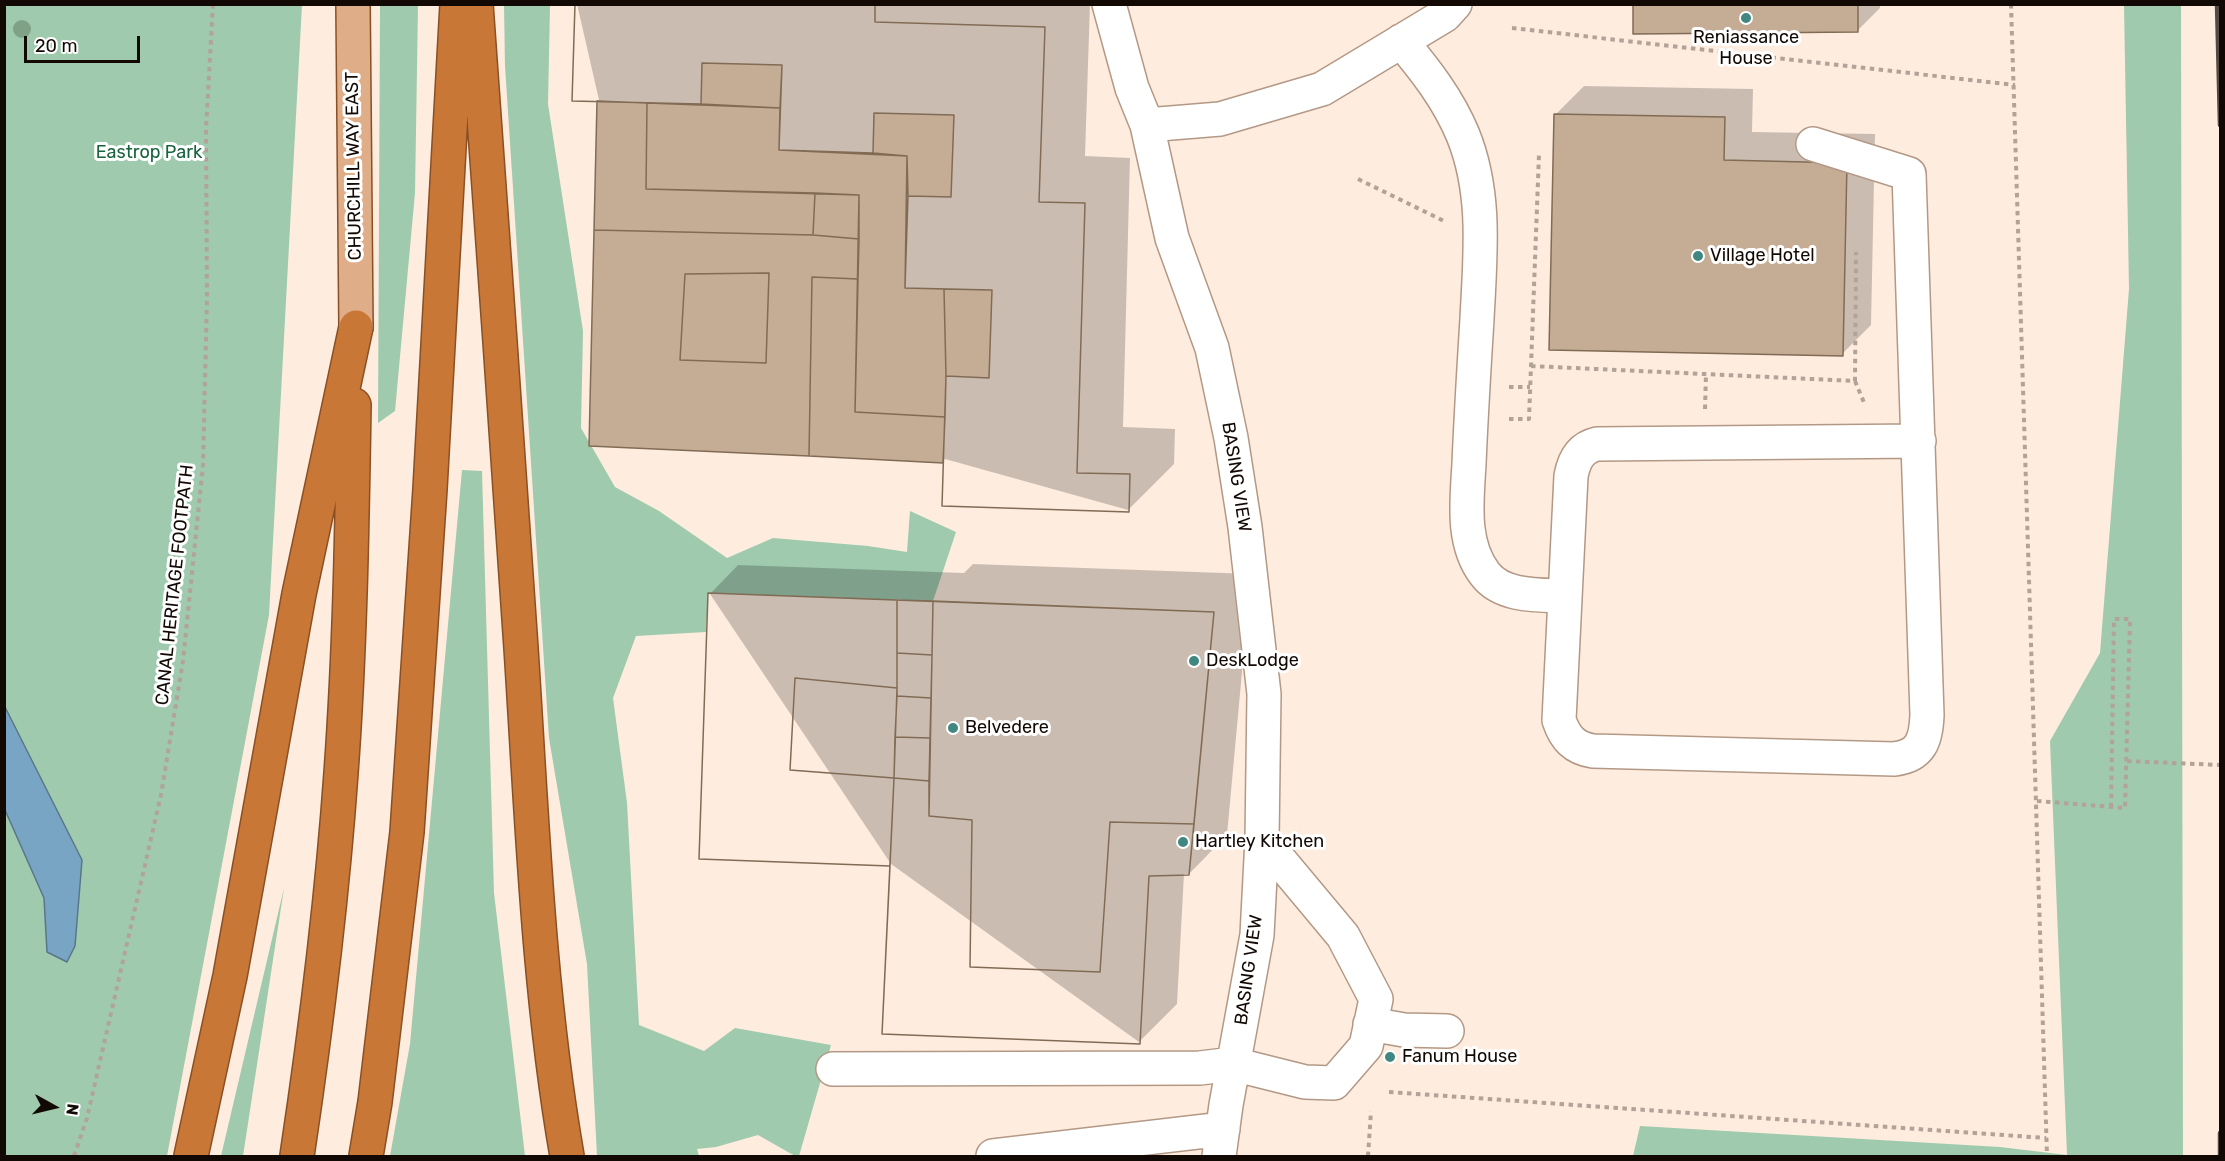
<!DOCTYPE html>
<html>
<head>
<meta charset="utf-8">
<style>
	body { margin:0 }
	#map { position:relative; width:2225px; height:1161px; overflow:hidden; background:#feecdf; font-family:Rubik,sans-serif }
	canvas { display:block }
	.frame { position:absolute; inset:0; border:6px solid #120904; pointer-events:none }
	.north { position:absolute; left:24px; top:1077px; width:60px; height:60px; -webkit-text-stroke:4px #fff; paint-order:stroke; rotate:98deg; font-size:16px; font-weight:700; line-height:24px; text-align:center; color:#120904 }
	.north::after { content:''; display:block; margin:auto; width:21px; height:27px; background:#120904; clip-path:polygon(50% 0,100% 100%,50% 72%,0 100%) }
	.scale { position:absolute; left:24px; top:36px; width:116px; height:27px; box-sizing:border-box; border:3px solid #120904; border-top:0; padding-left:8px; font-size:18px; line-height:21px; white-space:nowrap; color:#120904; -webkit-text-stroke:4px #fff; paint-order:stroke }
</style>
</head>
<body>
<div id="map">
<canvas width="2225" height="1161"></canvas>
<div class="frame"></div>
<div class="north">N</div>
<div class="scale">20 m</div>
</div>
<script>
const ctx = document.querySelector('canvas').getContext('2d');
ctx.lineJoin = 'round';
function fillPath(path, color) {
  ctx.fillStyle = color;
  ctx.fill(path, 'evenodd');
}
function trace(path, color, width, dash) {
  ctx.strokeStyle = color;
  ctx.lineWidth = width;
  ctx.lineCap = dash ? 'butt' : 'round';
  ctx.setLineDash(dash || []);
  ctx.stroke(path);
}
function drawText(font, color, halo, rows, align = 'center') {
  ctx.font = font + ' Rubik,sans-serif';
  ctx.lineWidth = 6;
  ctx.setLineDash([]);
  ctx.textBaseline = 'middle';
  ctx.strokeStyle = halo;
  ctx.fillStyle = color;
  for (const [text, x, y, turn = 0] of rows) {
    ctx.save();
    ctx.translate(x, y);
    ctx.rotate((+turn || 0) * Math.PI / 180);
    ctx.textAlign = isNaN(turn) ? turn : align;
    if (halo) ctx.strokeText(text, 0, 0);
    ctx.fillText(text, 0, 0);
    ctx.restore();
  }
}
fillPath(new Path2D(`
	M4,5H302L269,615L167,1156H5Z
	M380,5H418L415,193L395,411L378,423Z
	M504,5H550L548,104L583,331L581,428L615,487L659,511L727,558L773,538L868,546L907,552L910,511L956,532L933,601L708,593L706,632L636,636L613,698L627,803L639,1025L704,1051L735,1028L831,1045L799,1156H795L758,1135L716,1147L697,1149L699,1156H597L587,964L549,738L505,66Z
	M2124,5H2181L2183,1156H1633L1640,1126L2000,1147L2067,1155L2050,741L2100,653L2129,289Z
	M462,470L482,471L494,893L525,1156H390L410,1044Z
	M284,888L243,1156H221Z`), '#9fcaae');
const water = new Path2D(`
	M5,707L82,860L75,946L67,962L47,952L44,898L5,810Z`);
fillPath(water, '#79a5c4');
trace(water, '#5a768a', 1.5);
fillPath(new Path2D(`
	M577,4H1090L1085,156L1130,158L1123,427L1175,429L1174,464L1128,510L945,459L943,461L599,100Z
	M1634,4H1880V8L1858,30Z
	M1584,86L1753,89L1752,132L1875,134L1871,325L1842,354L1555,115Z
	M973,564L1251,574L1227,835L1189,874H1184L1177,1004L1139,1042L891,864L710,594L738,565L964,573Z`), '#0003');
const building = new Path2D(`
	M575,4H875V22L1045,27L1039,202L1085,203L1077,473L1130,474L1129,512L942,506L946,376L989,378L992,290L905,288L908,196L951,197L954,115L874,113L873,153L779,150L782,65L702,63L701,104L572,101Z
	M575,4H875V22L1045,27L1039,202L1085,203L1077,473L1130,474L1129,512L942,506L946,376L989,378L992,290L905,288L908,196L951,197L954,115L874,113L873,153L779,150L782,65L702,63L701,104L572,101Z
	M1633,4H1858V32L1633,34Z
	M702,63L782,65L780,108L701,104Z
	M597,101L647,103L646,189L815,193L813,235L594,230Z
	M647,103L780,108L779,150L907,156L905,288L944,289L946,376L945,417L855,412L859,195L646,189Z
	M874,113L954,115L951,197L908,196L907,156L873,153Z
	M1554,114L1725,117L1724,160L1847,163L1843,356L1549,350Z
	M815,193L859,195V239L813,235Z
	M594,230L813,235L859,239L858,279L812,277L809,456L589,446ZM769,273L766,363L680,360L685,274Z
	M769,273L766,363L680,360L685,274Z
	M812,277L858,279L855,412L945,417L943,463L809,456Z
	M944,289L992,290L989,378L946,376Z
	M708,593L1214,612L1189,875L1149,876L1140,1044L882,1034L890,866L699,859Z
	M708,593L897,600V688L795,678L790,770L894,778L890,866L699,859Z
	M897,600L933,601L932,655L897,653Z
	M933,601L1214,612L1194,824L1110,822L1100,972L970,967L972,820L929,816Z
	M897,653L932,655L931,698L897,696Z
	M795,678L897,688L894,778L790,770Z
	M897,696L931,698L930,738L895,737Z
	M895,737L930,738L929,781L894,778Z
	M894,778L929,781V816L972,820L970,967L1100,972L1110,822L1194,824L1189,875L1149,876L1140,1044L882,1034Z`);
fillPath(building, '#c4ac95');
trace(building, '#816b55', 1.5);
const minor = new Path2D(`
	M1109,4L1132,88L1147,125L1172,238L1212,348L1231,438L1245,527L1264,694L1262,839L1257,935L1226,1105L1219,1156
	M1401,41C1426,71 1448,99 1463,135C1487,194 1480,257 1477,319C1474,367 1471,415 1469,464C1467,500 1461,543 1485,574C1502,597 1539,595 1565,596
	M1147,125L1220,119L1322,89L1445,15L1455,4
	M1813,144L1909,174L1927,715C1926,740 1921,756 1894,759L1593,751C1574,748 1565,738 1559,720L1571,476C1574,460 1580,448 1597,444L1919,441
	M1370,1024L1404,1030L1447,1031
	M833,1069L1200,1068L1233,1064L1305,1082L1334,1083L1366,1046L1376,999L1343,936L1262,839
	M993,1156L1223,1129`);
const major = new Path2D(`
	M353,4L356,327`);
const highway = new Path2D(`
	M476,4C491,219 507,433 521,648C532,817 538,989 567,1156
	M191,1156L230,976L299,594L356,327
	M297,1156C316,1029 332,901 341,773C350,651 352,528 354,405
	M366,1156L375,1102L407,832L430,489L457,4`);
trace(minor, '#b39985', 36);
trace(major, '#895025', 36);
trace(highway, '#895025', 36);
trace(new Path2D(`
	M2011,4L2047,1156
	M1512,28L2015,85
	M1358,179L1444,221
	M1531,366L1855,381L1856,252
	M1855,381L1865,405
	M1509,387H1530
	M1705,409L1706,374
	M1509,419H1529L1539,154
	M2127,761L2220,765
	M2037,801L2125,808L2130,619H2114L2111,807
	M1389,1092L2046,1138
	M74,1156L87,1118L161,795L183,661L203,465L207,297L206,129L213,4
	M1368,1156L1371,1111`), '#b2a399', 4, [4.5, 4.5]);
trace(minor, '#fff', 33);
trace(major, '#dfad87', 33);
trace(highway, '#c97737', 33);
trace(new Path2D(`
	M2217,4L2220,125
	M2220,1156V1133`), '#554a43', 4.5);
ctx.fillStyle = '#7fa186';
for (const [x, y] of [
	[22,29]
]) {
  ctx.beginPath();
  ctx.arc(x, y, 9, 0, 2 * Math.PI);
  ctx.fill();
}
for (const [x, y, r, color] of [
	[1746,18,6,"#408782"],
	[1698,256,6,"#408782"],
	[1194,661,6,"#408782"],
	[953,728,6,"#408782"],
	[1183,842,6,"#408782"],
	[1390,1057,6,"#408782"]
]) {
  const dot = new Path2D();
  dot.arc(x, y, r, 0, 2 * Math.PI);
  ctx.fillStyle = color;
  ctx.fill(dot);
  trace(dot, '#fff', 2);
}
drawText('18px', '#120904', '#fff', [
	["Reniassance",1746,38,"center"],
	["House",1746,59,"center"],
	["Village Hotel",1710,256],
	["DeskLodge",1206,661],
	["Belvedere",965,728],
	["Hartley Kitchen",1195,842],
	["Fanum House",1402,1057]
], 'left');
drawText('18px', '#17633d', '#fff', [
	["Eastrop Park",149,153]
]);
drawText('18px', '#120904', '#fff', [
	["CHURCHILL WAY EAST",354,166,-91],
	["BASING VIEW",1236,477,81],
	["CANAL HERITAGE FOOTPATH",175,585,-84],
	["BASING VIEW",1249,970,-82]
]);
</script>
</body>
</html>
